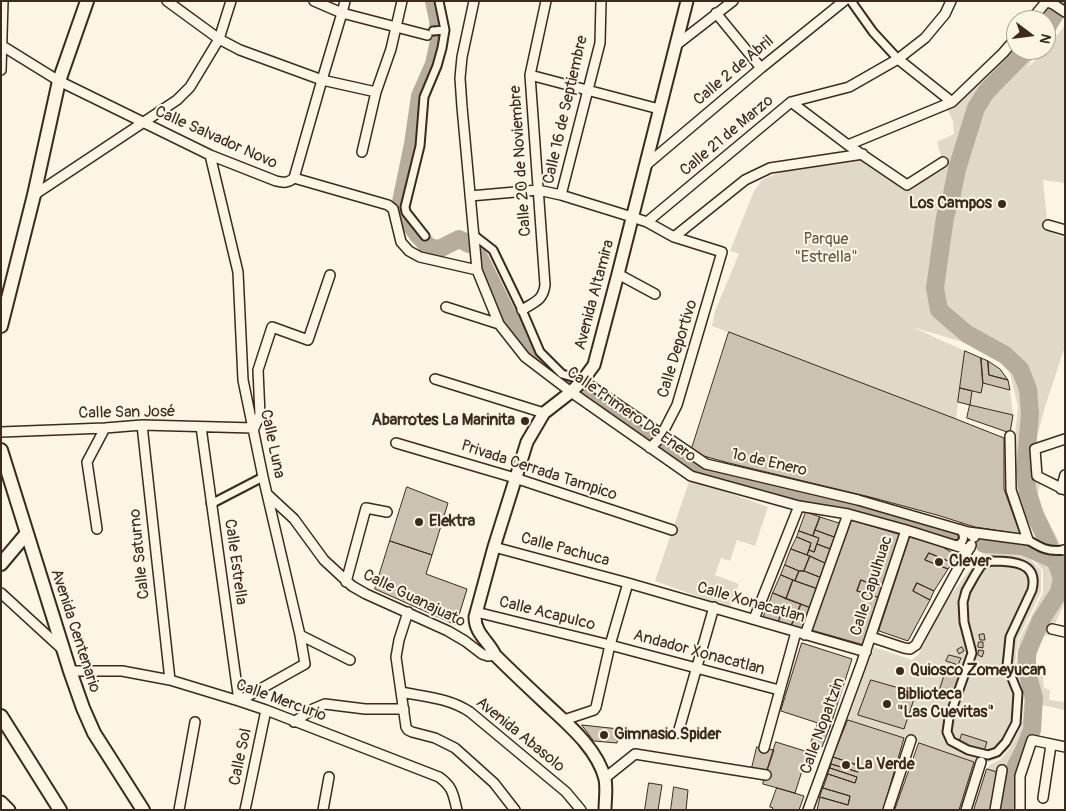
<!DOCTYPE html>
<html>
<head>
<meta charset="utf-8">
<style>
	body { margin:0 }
	#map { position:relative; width:1066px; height:811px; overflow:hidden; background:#fcf5e5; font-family:Pangolin,sans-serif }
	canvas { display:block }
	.frame { position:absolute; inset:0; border:2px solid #3b2a1e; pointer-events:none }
	.north { position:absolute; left:1006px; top:10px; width:50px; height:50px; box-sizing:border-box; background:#fcf5e5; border:1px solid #afa495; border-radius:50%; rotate:105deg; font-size:14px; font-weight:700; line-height:20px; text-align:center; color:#3b2a1e }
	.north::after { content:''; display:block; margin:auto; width:18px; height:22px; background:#3b2a1e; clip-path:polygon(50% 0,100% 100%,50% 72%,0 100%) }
</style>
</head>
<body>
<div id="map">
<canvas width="1066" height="811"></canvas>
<div class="frame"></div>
<div class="north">N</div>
</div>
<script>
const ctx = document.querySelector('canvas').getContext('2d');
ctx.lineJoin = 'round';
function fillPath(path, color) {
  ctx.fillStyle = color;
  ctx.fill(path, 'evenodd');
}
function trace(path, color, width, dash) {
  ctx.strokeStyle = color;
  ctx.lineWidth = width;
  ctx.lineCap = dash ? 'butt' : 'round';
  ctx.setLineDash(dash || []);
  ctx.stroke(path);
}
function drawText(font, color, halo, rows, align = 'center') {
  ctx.font = font + ' Pangolin,sans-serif';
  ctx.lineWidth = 4;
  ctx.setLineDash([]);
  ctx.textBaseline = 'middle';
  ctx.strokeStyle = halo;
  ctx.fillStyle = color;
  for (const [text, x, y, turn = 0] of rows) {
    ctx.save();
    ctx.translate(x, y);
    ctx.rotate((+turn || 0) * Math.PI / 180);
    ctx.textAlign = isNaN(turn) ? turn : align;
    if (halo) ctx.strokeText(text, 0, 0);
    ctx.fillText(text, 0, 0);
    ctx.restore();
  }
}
fillPath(new Path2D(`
	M1049,1H1065V17L1046,41V20H1031Z
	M1065,25V183L1043,180L1048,231L1065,238V346L1045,407L1037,437L1031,435L1030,457L1040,484L1037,499L1058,540L1060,561L1065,562V602L1050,635L1039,637L1035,667L1042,670L1044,688L1050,690L1049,700L1065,702V710L1042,705L1040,711L1030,716C1028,736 1021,746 1014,763C1008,778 1008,794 1007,810H999L1000,799L994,790L997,772L987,769L991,764L1000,760L1010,748L1021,726L1024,705L1023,685L1016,665L1019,640L1043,593V570C1038,565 1032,556 1026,554C1013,548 994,549 982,553L985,546L1023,548L1052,561L1016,491L1015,435L1018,406L1010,374L1003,364L988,353L966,343L912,327L965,351L956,419L712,326L715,311L739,254L730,251L754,191L762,180L799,164L863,154L907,185L943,162L937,142L954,134L953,121L945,105L1016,38V50H1039L1026,69L1046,50Z
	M983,383L1010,390L1013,415L970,405L972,391L981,392Z
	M690,479L768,507L755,546L737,540L730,561L721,558L715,575L739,584L730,608L655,581Z
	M992,551H1009L1026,555L1041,570V592L1018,639L1015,665L1021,685L1023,705L1020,725L1009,748L999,758L990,762H974L907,739L848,720L874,647L912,660L919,654L946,601L982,554Z`), '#e0d8c8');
trace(new Path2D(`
	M434,1L438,20L439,37L438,46L434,64L420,96L413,144L401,202L402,212L418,235L429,247L439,249L459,239L469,244
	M1046,29L1062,1
	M479,257L506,312L541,363L568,382L585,390L657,442L697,474L848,507L966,540
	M984,544L1023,546L1055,560
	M1010,810L1011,786L1016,766L1024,750L1032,730L1034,698L1027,672V653L1041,620L1059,592L1062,578L1052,551L1035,515L1028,493L1025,473L1030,413L1028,389L1020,369L1005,355L967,334L939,310L935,288L945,217L952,194L957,169L976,108L986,92L1027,50`), '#b7ad9e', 18);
const building = new Path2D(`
	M729,332L956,419L1004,438V489L1020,534L975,527L937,515L870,497L729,463L700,455L692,448Z
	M965,351L981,358L983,383L981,393L960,388Z
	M981,358L988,361L989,375L1008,380L1010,390L983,383Z
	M988,361L1000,369L1008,380L989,375Z
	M960,388L972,391L970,405L958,402Z
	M970,405L1013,415L1010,433L967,418Z
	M407,487L448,503L432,555L390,541Z
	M806,512L820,517L813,536L799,531Z
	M820,517L842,524L837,538L815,530Z
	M852,520L901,535L884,589L861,580L857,591L881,598L864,645L811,630Z
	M815,530L837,538L833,550L817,544L819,538L813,536Z
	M799,531L819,538L814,552L809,550L811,543L797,537Z
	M797,537L811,543L807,555L791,549Z
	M910,537L941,546L959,557L953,563L929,553L925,560L948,569L934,591L917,583L913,591L930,600L908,641L879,631Z
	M390,541L432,555L426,574L467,589L456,625L375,589Z
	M817,544L833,550L827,564L807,555L809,550L814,552Z
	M791,549L810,556L804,571H799L785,565Z
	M929,553L953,563L948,569L925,560Z
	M810,556L827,564L822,578L804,571Z
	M785,565L799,571L795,581L781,575Z
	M799,571H804L822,578L818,589L795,581Z
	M781,575L793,580L786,599L773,593Z
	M793,580L818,589L811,608L786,599Z
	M861,580L884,589L881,598L857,591Z
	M917,583L934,591L930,600L913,591Z
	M773,593L801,604L798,612L791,610L789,614L768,607Z
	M801,604L811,608L806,620L796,616Z
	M768,607L782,612L778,622L763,618Z
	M791,610L798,612L791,626L778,622L782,612L789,614Z
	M796,616L806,620L802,630L791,626Z
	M984,634L985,640H980L979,635Z
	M979,642H983V648L978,647Z
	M802,643L852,659L830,727L781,711Z
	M962,647L964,651L959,654L957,650Z
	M979,650L984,651L982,657L978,655Z
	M949,655L961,658L958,665L946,661Z
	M947,668L960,672L952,699L938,695Z
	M871,680L916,693L904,729L858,715Z
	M848,720L904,738L883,810H817L820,797L848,805L850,796L823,788L828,774L855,783L857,777L830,768L831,764L858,772L860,766L833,757Z
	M818,723L830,727L822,747L811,743Z
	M582,725L619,729L617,743L594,741Z
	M962,734L987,742L984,751L959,743Z
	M776,742L808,752L795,793L763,784Z
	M919,743L974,762L959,810H895Z
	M757,747L774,750L767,771L752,768Z
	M833,757L860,766L858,772L831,764Z
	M830,768L857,777L855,783L828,774Z
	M987,769L997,772L990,810H974Z
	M649,783L662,785L658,810H645Z
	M674,787L688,790L686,810H671Z
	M777,788L804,796L799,810H772L773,808L770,807Z
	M823,788L850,796L848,805L820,797Z`);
fillPath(building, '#ccc2b3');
trace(building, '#3b2a1e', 1);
const pedestrian = new Path2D(`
	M851,1L873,32L898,59
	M433,31L445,30
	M425,236L406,212L405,207L420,146L424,97L437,66L442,48L445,30L439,1
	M475,236L493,250L522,310L540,352L562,374L583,380L662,434
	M211,504L263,477
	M1028,540C1041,548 1048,552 1064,550
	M957,545C965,542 965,536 960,529
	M992,561C1012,561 1039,562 1032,590L1010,637L1007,666L1018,693L1016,723L1006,742L997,752L988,755L968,750L951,741L947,732L949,718L972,653L964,622L963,602L966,591L975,575L982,564Z`);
const minor = new Path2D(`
	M167,1L219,39L240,50L322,80L376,92
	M314,1L342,13L427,35
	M474,1L462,57L460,78L462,107L477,270L499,324L525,357L571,392L691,476L799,506L848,514L906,530L966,549L970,548
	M1045,1L1053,4L1065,12
	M716,13L761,68
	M1031,20L1046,2
	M1,45L59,81L210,155L276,181C284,183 288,183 294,178L388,205L393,209L401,242L409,251L420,257L477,270
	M675,46L733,1
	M898,59L952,102
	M1,70L3,1
	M530,75L659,109
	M791,102L848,145L907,185L943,162
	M848,145L952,102L1003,53L1016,38
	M362,152L376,92L391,49L402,1
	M645,166L761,68L844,1
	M294,178L322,80L342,13L345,1
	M34,195L177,100L190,87L219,39L231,1
	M561,195L600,43L601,1
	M470,196L538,190L561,195L632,217L647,222L674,237L722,252L677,405L660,438L650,448
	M647,222L791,102L849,87L898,59L925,38L945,14L951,1
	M1048,225L1065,230
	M674,237L745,180L770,168L863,154
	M618,274L655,294
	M446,307L499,324
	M522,310C534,302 543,301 545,285L530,75L546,1
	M435,379L544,413
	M142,425L170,680
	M201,427L239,701L305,664L300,635L263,477L243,380L238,272L210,155
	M1,432L105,428L142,425L254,428L260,415L258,370L272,327L308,340L330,275
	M662,434L706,464L858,500L968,532L974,537
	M1065,439L1035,449L1037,476L1065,490
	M396,443L515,478L672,530
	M1061,489L1065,475
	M267,494L294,519L324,560L352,586L366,594L448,631L465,641L482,654L488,656L495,655
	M97,529L87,462L105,428
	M968,532L1028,540L1011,490L1010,436
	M494,547L628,583L866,652
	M1064,550H1065
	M346,582L366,508L387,512
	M1,593L62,649
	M408,612L399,640L396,657L406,727L408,730L412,732L435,738L455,748L494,783L515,810
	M476,612L610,645L779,690
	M754,619L799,506
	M1052,629L1065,632
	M300,635L350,660
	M805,635L848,514
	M871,637L904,648L910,649L916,645L971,545
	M70,671H122L170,680L239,701L266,710L439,777C453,787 453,794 457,810
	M401,692C426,697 449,698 470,712L566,792L581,810
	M564,720L594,710L596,707L610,645L628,583
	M294,722L313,709L325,704L365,709H404
	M678,733L714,607
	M764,748L796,632
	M605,778L635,754L766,775
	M1043,798L1051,745
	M179,810L195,722
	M245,810L266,710
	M323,810L329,777
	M808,810L862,662L906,530
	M888,810L911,740
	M966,810L981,762
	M995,810L1002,770
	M1020,810V776L1032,740L1065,747`);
const tertiary = new Path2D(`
	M1,802L9,810
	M605,810C605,800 607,789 605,779C597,747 565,722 543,701C527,686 511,671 495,655C489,641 475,634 475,617L494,547L527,442L544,413L571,392L583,380L594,365L618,274L687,1`);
const secondary = new Path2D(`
	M1,326L34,195L59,81L87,1
	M1,450L70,671L83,708L94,733L143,810
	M1,564L27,533
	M1,716L60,810`);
trace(pedestrian, '#3b2a1e', 11);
trace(minor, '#3b2a1e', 12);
trace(tertiary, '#3b2a1e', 15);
trace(secondary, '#3b2a1e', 16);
trace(pedestrian, '#fcf5e5', 7);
trace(minor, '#fcf5e5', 9);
trace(tertiary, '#fcf5e5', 11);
trace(secondary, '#fcf5e5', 12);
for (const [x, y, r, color] of [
	[1002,204,5,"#3b2a1e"],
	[525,421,5,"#3b2a1e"],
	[419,522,5,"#3b2a1e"],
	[939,562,5,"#3b2a1e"],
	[900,671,5,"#3b2a1e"],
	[887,704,5,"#3b2a1e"],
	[604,735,5,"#3b2a1e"],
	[846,765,5,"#3b2a1e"]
]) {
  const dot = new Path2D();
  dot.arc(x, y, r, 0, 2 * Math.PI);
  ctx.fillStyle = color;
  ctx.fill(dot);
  trace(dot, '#fcf5e5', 2);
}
drawText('16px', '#3b2a1e', '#fcf5e5', [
	["Calle 2 de Abril",734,71,-40],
	["Calle 16 de Septiembre",566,110,-77],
	["Calle 21 de Marzo",727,136,-40],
	["Calle Salvador Novo",216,138,24],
	["Calle 20 de Noviembre",521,161,-94],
	["Avenida Altamira",595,295,-75],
	["Calle Deportivo",678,349,-73],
	["Calle San José",127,413,-1],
	["Calle Primero De Enero",631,415,35],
	["Calle Luna",272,444,78],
	["1o de Enero",769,463,13],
	["Privada Cerrada Tampico",539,471,18],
	["Calle Pachuca",565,550,15],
	["Calle Saturno",140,554,-96],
	["Calle Estrella",235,562,82],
	["Calle Capulhuac",872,586,-72],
	["Calle Guanajuato",414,599,26],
	["Calle Xonacatlan",751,603,16],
	["Calle Acapulco",547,614,14],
	["Avenida Centenario",75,631,72],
	["Andador Xonacatlan",699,653,15],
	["Calle Mercurio",281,701,20],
	["Calle Nopaltzin",823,726,-70],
	["Avenida Abasolo",520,735,39],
	["Calle Sol",241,757,-78]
]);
drawText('bold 16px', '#3b2a1e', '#fcf5e5', [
	["Los Campos",992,204,"right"],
	["Abarrotes La Marinita",515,421,"right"],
	["Elektra",429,522],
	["Clever",949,562],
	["Quiosco Zomeyucan",910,671],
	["Biblioteca",897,695],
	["\"Las Cuevitas\"",897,713],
	["Gimnasio Spider",614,735],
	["La Verde",856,765]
], 'left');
drawText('16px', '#645648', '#fcf5e5', [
	["Parque",826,240],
	["\"Estrella\"",826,258]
]);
</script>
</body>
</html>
